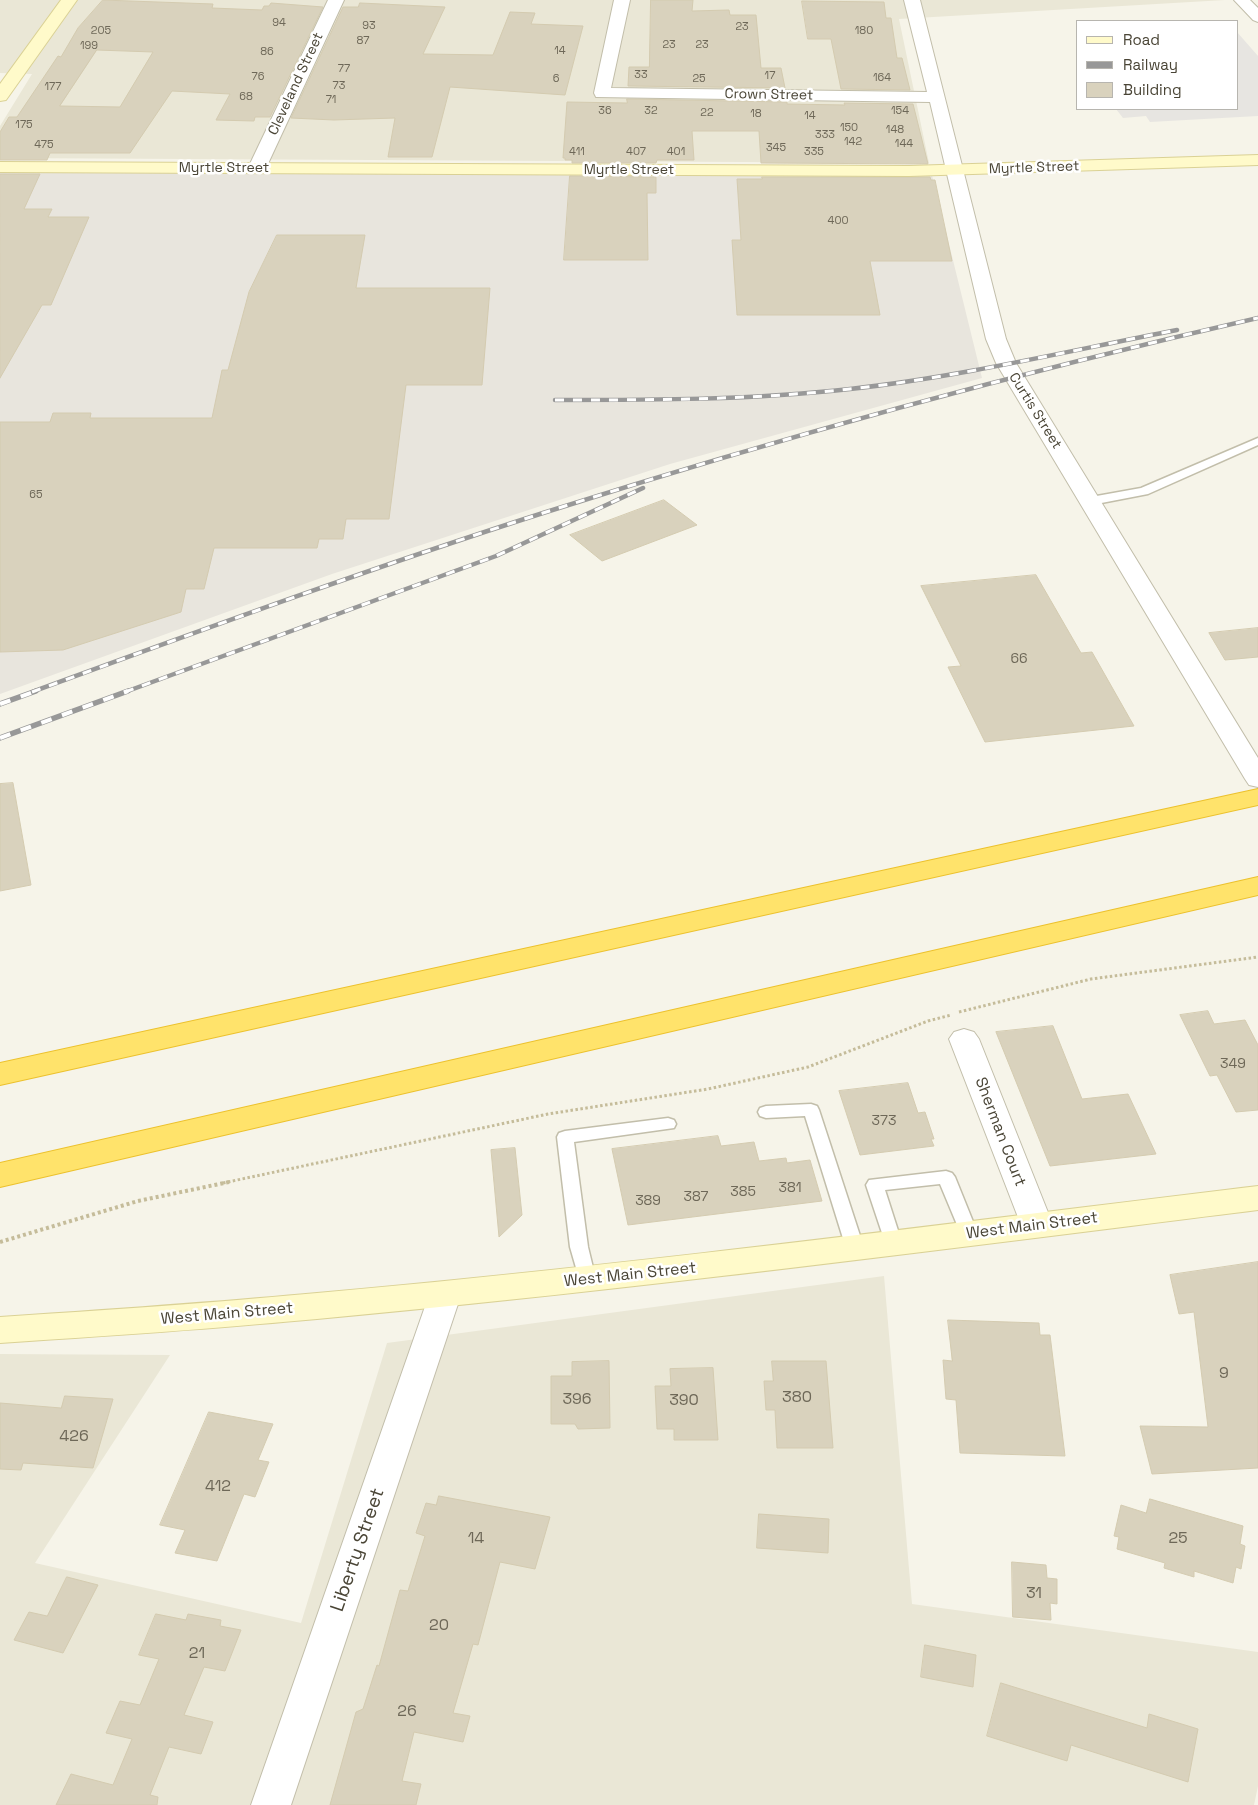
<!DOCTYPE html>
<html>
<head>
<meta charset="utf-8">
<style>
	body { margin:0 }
	#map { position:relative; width:1258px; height:1805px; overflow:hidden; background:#f6f4e9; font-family:"Space Grotesk",sans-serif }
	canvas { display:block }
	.legend { position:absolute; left:1076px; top:20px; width:162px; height:90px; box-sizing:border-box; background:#fff; border:1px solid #b7b5af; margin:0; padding:6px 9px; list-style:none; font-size:15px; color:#4a4536 }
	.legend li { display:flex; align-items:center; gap:10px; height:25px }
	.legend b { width:25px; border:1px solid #b7b5af }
</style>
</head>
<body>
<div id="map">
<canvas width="1258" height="1805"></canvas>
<ul class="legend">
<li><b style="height:6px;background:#fffaca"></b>Road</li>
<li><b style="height:6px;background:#989898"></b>Railway</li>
<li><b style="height:14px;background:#d9d2bd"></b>Building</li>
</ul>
</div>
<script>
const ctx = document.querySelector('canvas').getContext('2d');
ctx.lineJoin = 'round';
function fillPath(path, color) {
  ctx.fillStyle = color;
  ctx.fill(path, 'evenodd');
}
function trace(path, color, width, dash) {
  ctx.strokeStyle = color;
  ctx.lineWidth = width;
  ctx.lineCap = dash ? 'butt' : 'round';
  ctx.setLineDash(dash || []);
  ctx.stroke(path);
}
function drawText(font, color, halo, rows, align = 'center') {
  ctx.font = font + ' "Space Grotesk",sans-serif';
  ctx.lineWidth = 5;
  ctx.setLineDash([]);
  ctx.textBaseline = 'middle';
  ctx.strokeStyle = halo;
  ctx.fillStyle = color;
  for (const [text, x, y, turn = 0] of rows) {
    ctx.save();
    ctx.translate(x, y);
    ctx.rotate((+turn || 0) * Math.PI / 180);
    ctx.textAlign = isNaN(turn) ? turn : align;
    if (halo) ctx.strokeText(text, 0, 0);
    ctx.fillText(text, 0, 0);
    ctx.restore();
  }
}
fillPath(new Path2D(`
	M0,0H1225L899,19L929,163L0,158V126L32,74L0,73Z
	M884,1276L912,1604L1258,1652V1786L1254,1805H0V1354L170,1355L35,1563L301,1623L387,1343Z`), '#eae7d6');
fillPath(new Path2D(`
	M0,171L932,175L982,378L670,464L332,574L0,694Z`), '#e8e5dd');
fillPath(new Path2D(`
	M1237,32L1258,56V116L1150,122L1146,116L1123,118L1116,109H1237Z`), '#e7e5e1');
const building = new Path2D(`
	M103,0L213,4L212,8L262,10L264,6H269L271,3L323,7L270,117H255L254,121L216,120L230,94L172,91L130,153H50L47,160H0V132L9,117H17L58,56L61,57L78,28ZM97,50L153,52L120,107L60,106Z
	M651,0H693L692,11L729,10L730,15H756L761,68H781L785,88L628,86L629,67H649Z
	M802,1L884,2L886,18H891L897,58H902L910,90L841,89L831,39H808Z
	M360,3L445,7L423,54L493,55L510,12L535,13L531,24L583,26L565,95L450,87L432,157H388L395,118L334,120L291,118L343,7H358Z
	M627,99L787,102V104L845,105L844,103L913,104L928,164L761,163L759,131H692L694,160H657L656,163H572V160H565V158H563L567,102L627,103Z
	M0,174H40L24,209H52L48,217H89L51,305H42L0,378Z
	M570,176L656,177V193H647L648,260H564Z
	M762,177H930L931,180H935L952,261H870L880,315H737L732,240H741L737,179H762Z
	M277,235H365L356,288H490L482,385H406L389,519H346L343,539H319L317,548H214L204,589H186L181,612L63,650L0,652V422H50L53,413H91L90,418H212L222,370H228L249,292Z
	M664,500L697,525L602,561L570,535Z
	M1036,575L1081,653L1092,652L1134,726L985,742L948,667L961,666L921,586Z
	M1258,628V657L1225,660L1209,633Z
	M13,783L31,885L0,891V784Z
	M1208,1011L1214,1024L1245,1020L1258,1045V1110L1236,1112L1217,1075L1210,1076L1180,1015Z
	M1053,1026L1082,1099L1128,1094L1156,1154L1050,1166L996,1032Z
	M908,1083L918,1113L925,1112L934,1139H931L934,1146L860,1155L839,1091Z
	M718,1136L721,1146L754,1142L759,1161L786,1158L787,1163L810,1160L822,1201L628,1225L612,1149Z
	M515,1148L522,1215L499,1237L491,1150Z
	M1258,1262V1468L1152,1474L1140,1426L1208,1427L1194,1312L1179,1314L1170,1275Z
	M948,1320L1039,1323L1040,1335H1050L1065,1456L960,1453L956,1400L946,1399L943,1360L952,1361Z
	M609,1361L610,1428L578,1429L575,1424H551V1376H572V1362Z
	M772,1361H826L833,1448H777L775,1410H766L764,1381H773Z
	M713,1368L718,1440H674V1429H657L655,1386H671L670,1369Z
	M65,1396L113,1399L93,1468L23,1463L21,1470L0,1469V1403L61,1408Z
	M209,1412L273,1424L258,1460L269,1462L255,1497L244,1494L217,1561L175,1553L185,1530L160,1525Z
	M439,1496L550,1517L535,1569L500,1562L478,1645L473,1644L453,1713L470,1716L463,1742L414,1732L402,1781L421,1784L416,1805H330L356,1712L363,1709L377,1665L379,1666L400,1590L408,1591L425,1536L416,1533L426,1503L436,1505Z
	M1150,1499L1243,1526L1240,1544L1245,1546L1241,1569L1236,1567L1233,1583L1194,1571V1577L1164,1568L1165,1563L1117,1549L1119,1537L1114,1536L1121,1505L1146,1513Z
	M759,1514L829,1519L828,1553L757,1548Z
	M1012,1562L1046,1565L1047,1578L1057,1579V1604L1050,1603L1051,1620L1013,1617Z
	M67,1577L98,1585L63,1653L14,1640L29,1612L47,1616Z
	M156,1614L186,1620L188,1614L221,1620L220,1626L241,1630L225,1671L204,1667L184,1715L213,1722L201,1754L169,1747L150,1795L158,1797L157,1805H56L71,1774L113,1785L132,1739L106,1733L120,1701L140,1705L159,1659L139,1655Z
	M925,1645L976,1655L973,1687L921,1677Z
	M1001,1683L1147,1728L1149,1714L1198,1729L1188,1782L1071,1745L1067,1761L987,1736Z`);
fillPath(building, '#d9d2bd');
trace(building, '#d4cbb0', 1);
const lane = new Path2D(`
	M1258,438V445L1148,494L1091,505L1085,501L1091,497L1141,488Z
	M811,1104L817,1106L819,1110L864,1248L861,1253L855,1255L849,1253L846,1248L805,1116L766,1118L760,1116L758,1112L760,1108L766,1106Z
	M668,1118L674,1120L676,1124L674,1128L574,1142L588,1247L596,1280L593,1285L587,1287L581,1285L570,1247L557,1137L559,1133L565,1131Z
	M946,1171L952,1173L955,1177L978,1234L975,1239L969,1241L963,1239L940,1184L885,1190L902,1243L899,1248L893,1250L887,1248L866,1185L869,1180Z`);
const street = new Path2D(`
	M328,0H344L266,168L263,172L257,173L251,172L248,168Z
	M614,0H630L611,88L927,92L904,0H920L1006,339L1016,363L1258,758V787L1249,785L1245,779L996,363L986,339L930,102L596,97L594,93Z
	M1234,0H1250L1258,8V22L1253,20Z
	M964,1029L974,1032L979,1039L1053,1225L1048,1234L1037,1237L1026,1234L1021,1225L949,1039L954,1032Z
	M445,1282L457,1286L461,1295L291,1805H251L429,1295L433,1286Z`);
const secondary = new Path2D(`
	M61,0H77L6,100L0,101V84Z
	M1258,155V165L909,176L0,172V162L909,166Z
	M1258,1186V1210C945,1249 631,1290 317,1319C211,1329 106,1336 0,1343V1317C106,1310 211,1303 317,1293C631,1265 945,1224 1258,1186Z`);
const highway = new Path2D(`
	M1258,789V805L0,1085V1063Z
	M1258,877V895L0,1187V1163Z`);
trace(lane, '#c2beaa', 3);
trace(street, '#c2beaa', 2);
trace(secondary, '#dad195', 2);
trace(highway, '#ecc12d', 2);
trace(new Path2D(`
	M959,1012L1091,979L1258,957
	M223,1183L548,1114L708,1089L808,1067L928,1021L951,1015`), '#c5bc9a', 3, [2.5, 2.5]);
trace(new Path2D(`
	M0,1242L138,1201L229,1182`), '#c5bc9a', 4, [3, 3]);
fillPath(lane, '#fff');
fillPath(street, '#fff');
fillPath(secondary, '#fffaca');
fillPath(highway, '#ffe36b');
const railFar1 = new Path2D(`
	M555,400C653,400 752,400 850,389C960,377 1068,351 1177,330
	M32,692C202,630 371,568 543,513C779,438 1017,373 1258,318
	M125,692L496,556L643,488`);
const rail = new Path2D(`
	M0,704L36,691
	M0,738L128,691`);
trace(railFar1, '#989898', 4.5);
trace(rail, '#989898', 5.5);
trace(railFar1, '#fff', 3, [9]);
trace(rail, '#fff', 4, [11]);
drawText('11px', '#6e6858', null, [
	["94",279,23],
	["93",369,26],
	["23",742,27],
	["205",101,31],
	["180",864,31],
	["87",363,41],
	["23",669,45],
	["23",702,45],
	["199",89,46],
	["14",560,51],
	["86",267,52],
	["77",344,69],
	["33",641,75],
	["17",770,76],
	["76",258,77],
	["164",882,78],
	["6",556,79],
	["25",699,79],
	["73",339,86],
	["177",53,87],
	["68",246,97],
	["71",331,100],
	["36",605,111],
	["32",651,111],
	["154",900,111],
	["22",707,113],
	["18",756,114],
	["14",810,116],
	["175",24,125],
	["150",849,128],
	["148",895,130],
	["333",825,135],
	["142",853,142],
	["144",904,144],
	["475",44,145],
	["345",776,148],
	["411",577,152],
	["407",636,152],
	["401",676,152],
	["335",814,152],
	["400",838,221],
	["65",36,495]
]);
drawText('14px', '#4a4536', '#fff', [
	["Cleveland Street",296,84,-65],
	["Crown Street",769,95,1],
	["Myrtle Street",224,168],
	["Myrtle Street",1034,168,-2],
	["Myrtle Street",629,170],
	["Curtis Street",1035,411,58]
]);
drawText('14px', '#6e6858', null, [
	["66",1019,659],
	["349",1233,1064],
	["373",884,1121],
	["381",790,1188],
	["385",743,1192],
	["387",696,1197],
	["389",648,1201]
]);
drawText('16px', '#4a4536', '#fff', [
	["Sherman Court",1000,1132,69],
	["West Main Street",1032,1226,-7],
	["West Main Street",630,1275,-6],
	["West Main Street",227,1314,-5]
]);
drawText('16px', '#6e6858', null, [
	["9",1224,1374],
	["380",797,1398],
	["396",577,1400],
	["390",684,1401],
	["426",74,1437],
	["412",218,1487],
	["14",476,1539],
	["25",1178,1539],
	["31",1034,1594],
	["20",439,1626],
	["21",197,1654],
	["26",407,1712]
]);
drawText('19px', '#4a4536', '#fff', [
	["Liberty Street",358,1550,-71]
]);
</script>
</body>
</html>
